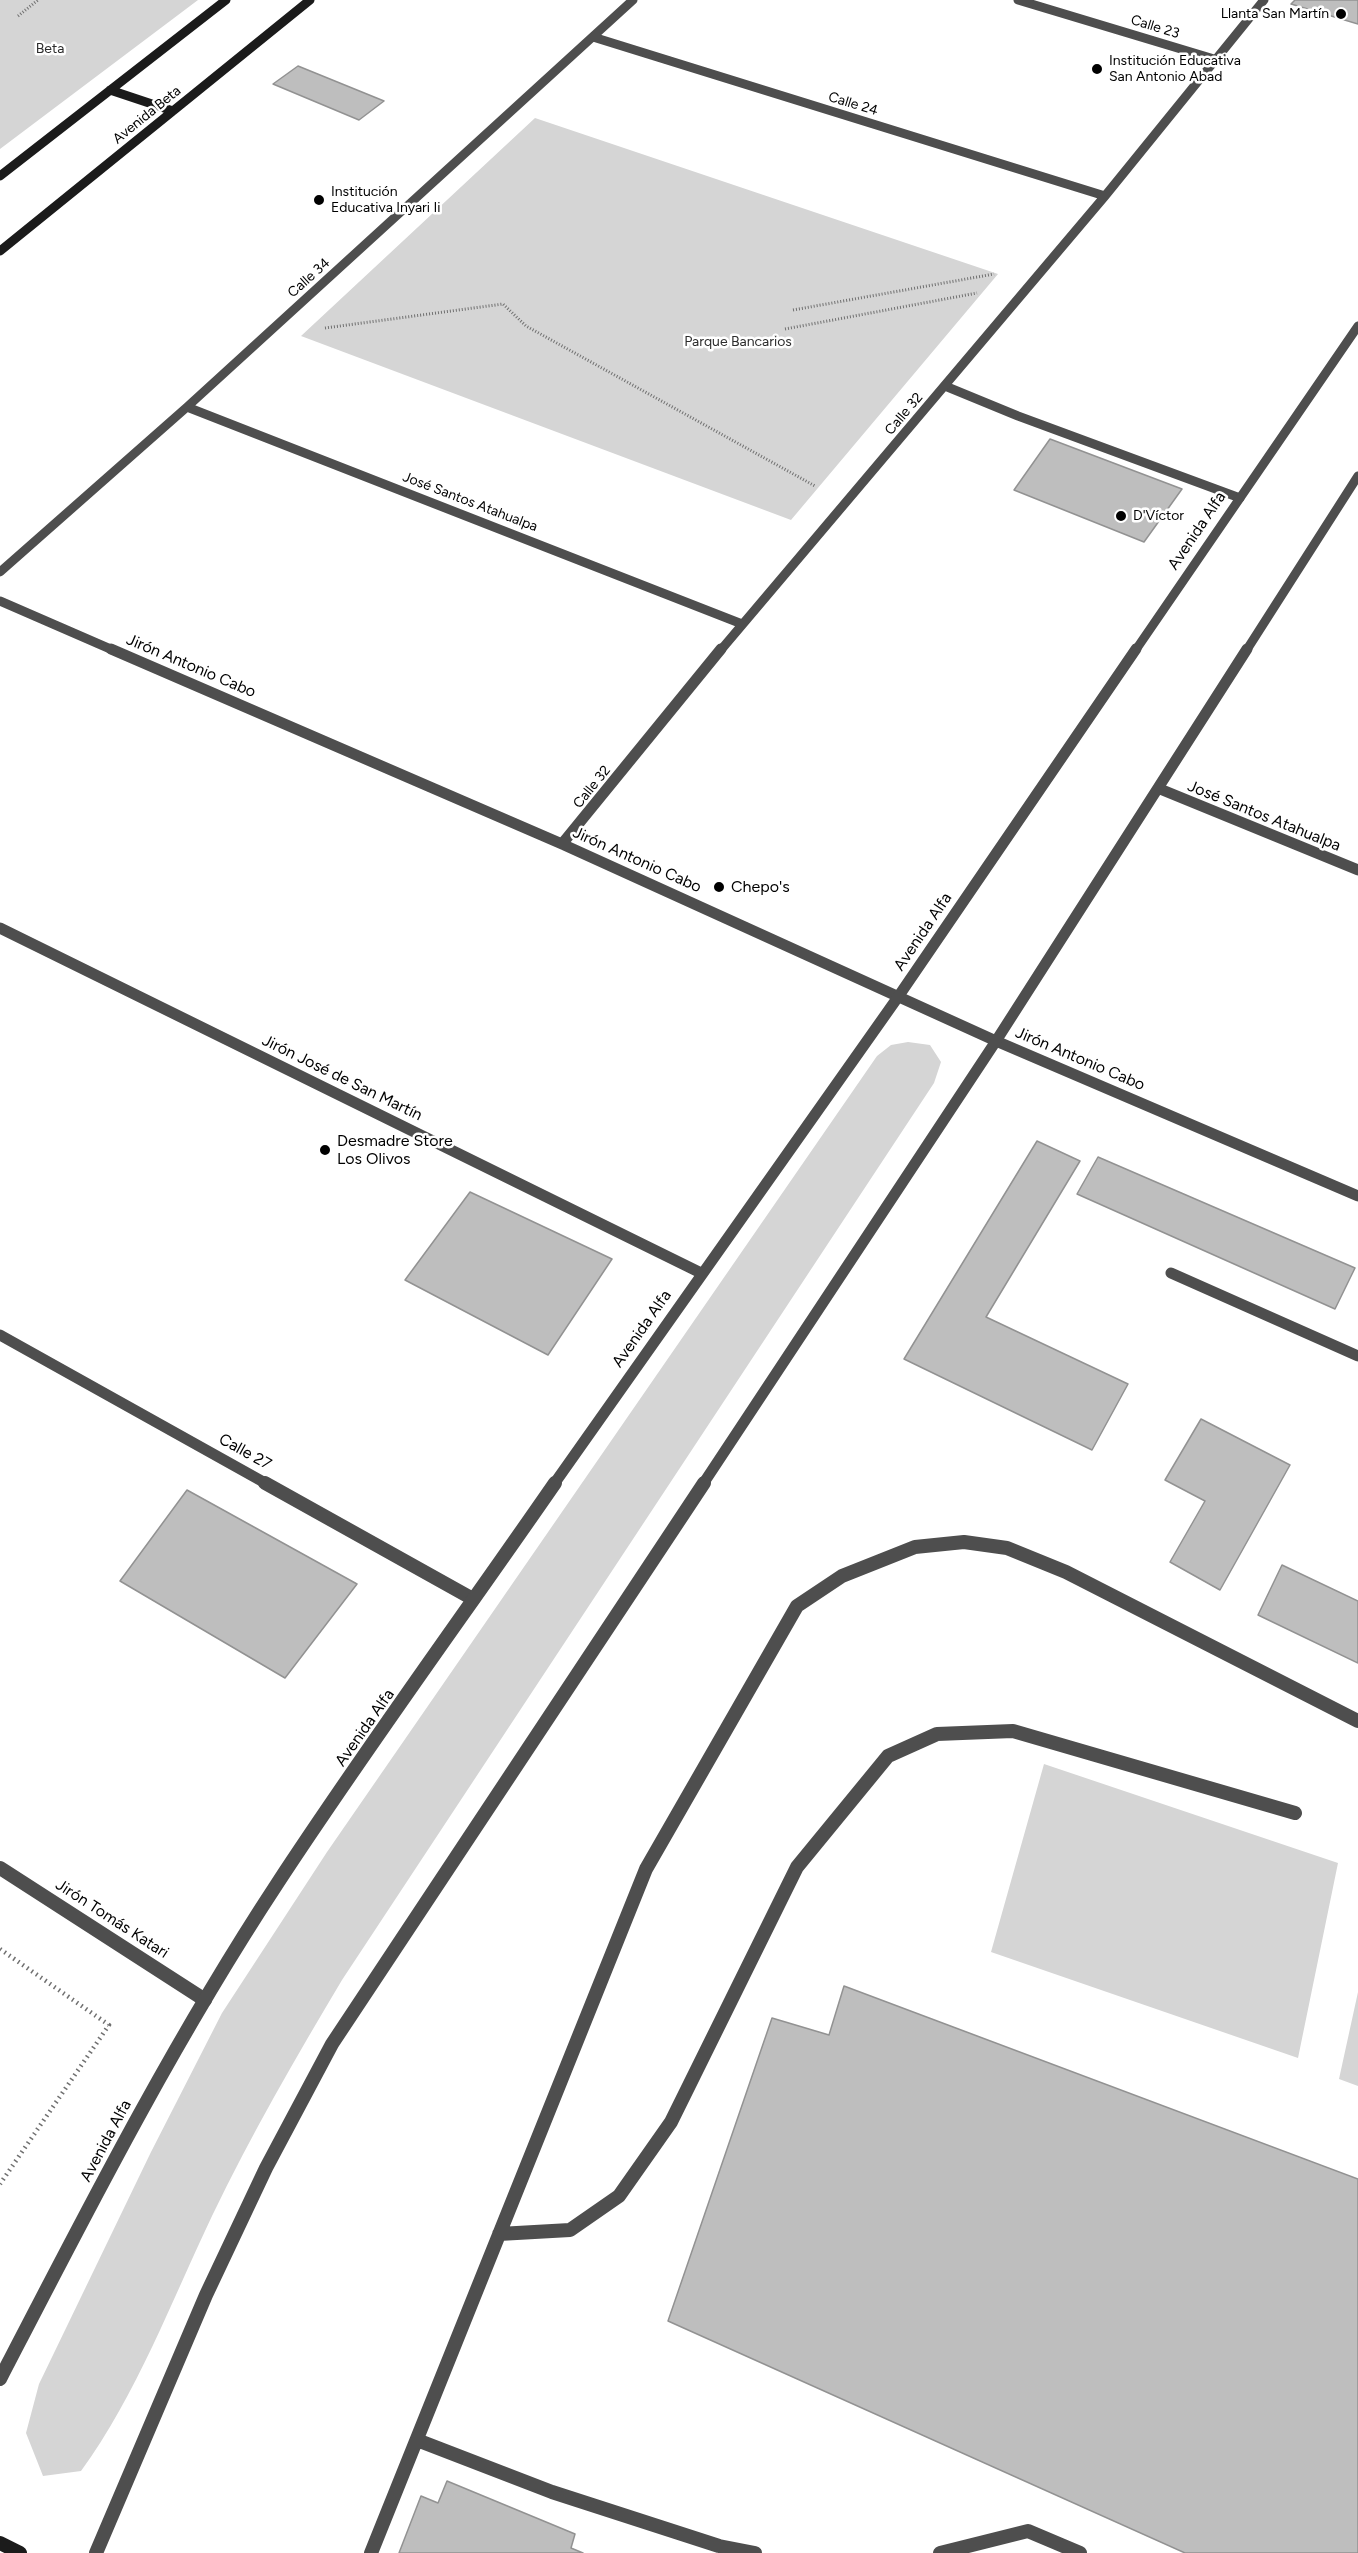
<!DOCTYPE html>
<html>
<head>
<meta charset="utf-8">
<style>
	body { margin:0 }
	canvas { display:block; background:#fff }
</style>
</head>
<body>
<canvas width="1358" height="2553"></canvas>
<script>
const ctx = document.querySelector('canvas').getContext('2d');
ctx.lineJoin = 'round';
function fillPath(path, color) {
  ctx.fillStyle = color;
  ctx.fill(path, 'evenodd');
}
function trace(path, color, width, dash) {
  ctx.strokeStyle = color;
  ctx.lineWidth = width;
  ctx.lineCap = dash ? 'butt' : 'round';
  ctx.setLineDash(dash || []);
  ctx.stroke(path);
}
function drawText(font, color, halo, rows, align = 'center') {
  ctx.font = font + ' Figtree,sans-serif';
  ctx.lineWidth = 5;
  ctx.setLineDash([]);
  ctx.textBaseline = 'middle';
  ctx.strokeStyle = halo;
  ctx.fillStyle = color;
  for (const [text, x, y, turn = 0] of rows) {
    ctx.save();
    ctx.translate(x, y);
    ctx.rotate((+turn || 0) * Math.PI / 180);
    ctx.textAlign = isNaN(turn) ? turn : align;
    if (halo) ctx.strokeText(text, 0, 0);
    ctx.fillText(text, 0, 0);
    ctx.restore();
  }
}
fillPath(new Path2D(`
	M0,0H198L0,149Z
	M535,118L998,274L791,520L301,336Z
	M908,1042L930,1045L941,1062L934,1083L342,1980C296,2057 251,2135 212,2216C172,2300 136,2396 81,2471L43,2476L26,2433L39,2384L151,2152L222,2013L327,1852L877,1056L891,1045Z
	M1044,1764L1338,1863L1298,2058L991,1952Z
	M1358,1992V2086L1339,2079Z`), '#d5d5d5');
const building = new Path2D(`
	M1295,0H1358V24L1291,4Z
	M298,66L384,101L359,120L273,84Z
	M1050,439L1182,489L1144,542L1014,490Z
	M1037,1141L1080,1161L986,1317L1128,1384L1092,1450L904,1359Z
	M1098,1157L1355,1268L1335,1309L1077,1194Z
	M470,1192L612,1259L548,1355L405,1280Z
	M1201,1419L1290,1465L1220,1590L1170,1562L1205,1501L1165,1480Z
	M187,1490L357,1584L285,1678L120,1581Z
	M1282,1565L1358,1601V1663L1258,1615Z
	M844,1986L1358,2179V2553H1185L668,2321L772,2018L829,2035Z
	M447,2481L575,2534L571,2548L583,2553H399L421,2496L438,2503Z`);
fillPath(building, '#bebebe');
trace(building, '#929292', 1.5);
trace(new Path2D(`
	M18,16L38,0
	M793,310L994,274
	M325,328L503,304L526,326L815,486
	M785,329L977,293`), '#707070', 3, [1, 2]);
trace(new Path2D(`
	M0,1949L109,2025L0,2184`), '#707070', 4.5, [1.5, 4]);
trace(new Path2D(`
	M945,386L1018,416L1240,498`), '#4e4e4e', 9);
trace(new Path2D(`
	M1171,1273L1358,1356`), '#4e4e4e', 11);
trace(new Path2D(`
	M499,2234L570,2230L619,2196L671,2122L797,1867L888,1756L937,1734L1013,1731L1295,1813
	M417,2440L552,2492L719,2546L755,2553
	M371,2553L646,1869L797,1606L842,1576L915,1547L964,1542L1007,1548L1066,1572L1358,1721
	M940,2553L1028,2531L1080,2553`), '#4e4e4e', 14);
trace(new Path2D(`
	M1018,0L1214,59
	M593,37L1105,196
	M187,407L742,624
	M0,572L187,407L633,0
	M0,601L115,651
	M720,651L1105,196L1264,0`), '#4e4e4e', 9);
trace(new Path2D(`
	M111,649L562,844L996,1041L1358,1196
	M1160,789L1358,870
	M562,844L721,649
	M0,928L701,1273
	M0,1335L267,1484`), '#4e4e4e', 11);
trace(new Path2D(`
	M265,1483L473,1599
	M0,1868L205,2000`), '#4e4e4e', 14);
trace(new Path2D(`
	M1135,651L1358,326
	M1246,651L1358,476`), '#4e4e4e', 9);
trace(new Path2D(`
	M554,1484L898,997L1136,649
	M703,1484L996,1041L1247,649`), '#4e4e4e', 11);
trace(new Path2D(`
	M0,2379C87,2211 173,2042 277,1884C366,1748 463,1616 555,1483
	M96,2553L206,2295L266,2168L332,2044L704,1483`), '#4e4e4e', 14);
trace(new Path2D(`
	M110,90L173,111
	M0,176L226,0
	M0,251L310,0`), '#1b1b1b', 9);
trace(new Path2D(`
	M0,2543L20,2553`), '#1b1b1b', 14);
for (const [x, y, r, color] of [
	[1341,14,6,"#000"],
	[1097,69,6,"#000"],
	[319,200,6,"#000"],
	[1121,516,6,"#000"],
	[719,887,6,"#000"],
	[325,1150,6,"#000"]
]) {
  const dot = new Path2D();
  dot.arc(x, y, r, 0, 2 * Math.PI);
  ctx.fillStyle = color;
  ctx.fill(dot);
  trace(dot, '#fff', 2);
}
drawText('14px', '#000', '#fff', [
	["Llanta San Martín",1329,14,"right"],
	["Institución Educativa",1109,61],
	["San Antonio Abad",1109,77],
	["Institución",331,192],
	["Educativa Inyari Ii",331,208],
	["D'Víctor",1133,516]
], 'left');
drawText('14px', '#000', '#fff', [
	["Calle 23",1155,27,17],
	["Calle 24",853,104,17],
	["Avenida Beta",147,115,-39],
	["Calle 34",309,278,-42],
	["Calle 32",904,414,-50],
	["José Santos Atahualpa",470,502,21],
	["Calle 32",592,787,-51]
]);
drawText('14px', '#2c2c2c', '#fff', [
	["Beta",50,49],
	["Parque Bancarios",738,342]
]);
drawText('16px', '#000', '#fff', [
	["Avenida Alfa",1197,531,-56],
	["Jirón Antonio Cabo",191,666,23],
	["José Santos Atahualpa",1264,816,22],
	["Jirón Antonio Cabo",637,860,24],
	["Avenida Alfa",923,932,-56],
	["Jirón Antonio Cabo",1080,1059,23],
	["Jirón José de San Martín",342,1078,26],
	["Avenida Alfa",642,1329,-55],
	["Calle 27",245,1452,29],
	["Avenida Alfa",365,1728,-55],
	["Jirón Tomás Katari",112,1919,33],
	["Avenida Alfa",106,2141,-62]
]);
drawText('16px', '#000', '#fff', [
	["Chepo's",731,887],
	["Desmadre Store",337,1141],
	["Los Olivos",337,1159]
], 'left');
</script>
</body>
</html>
